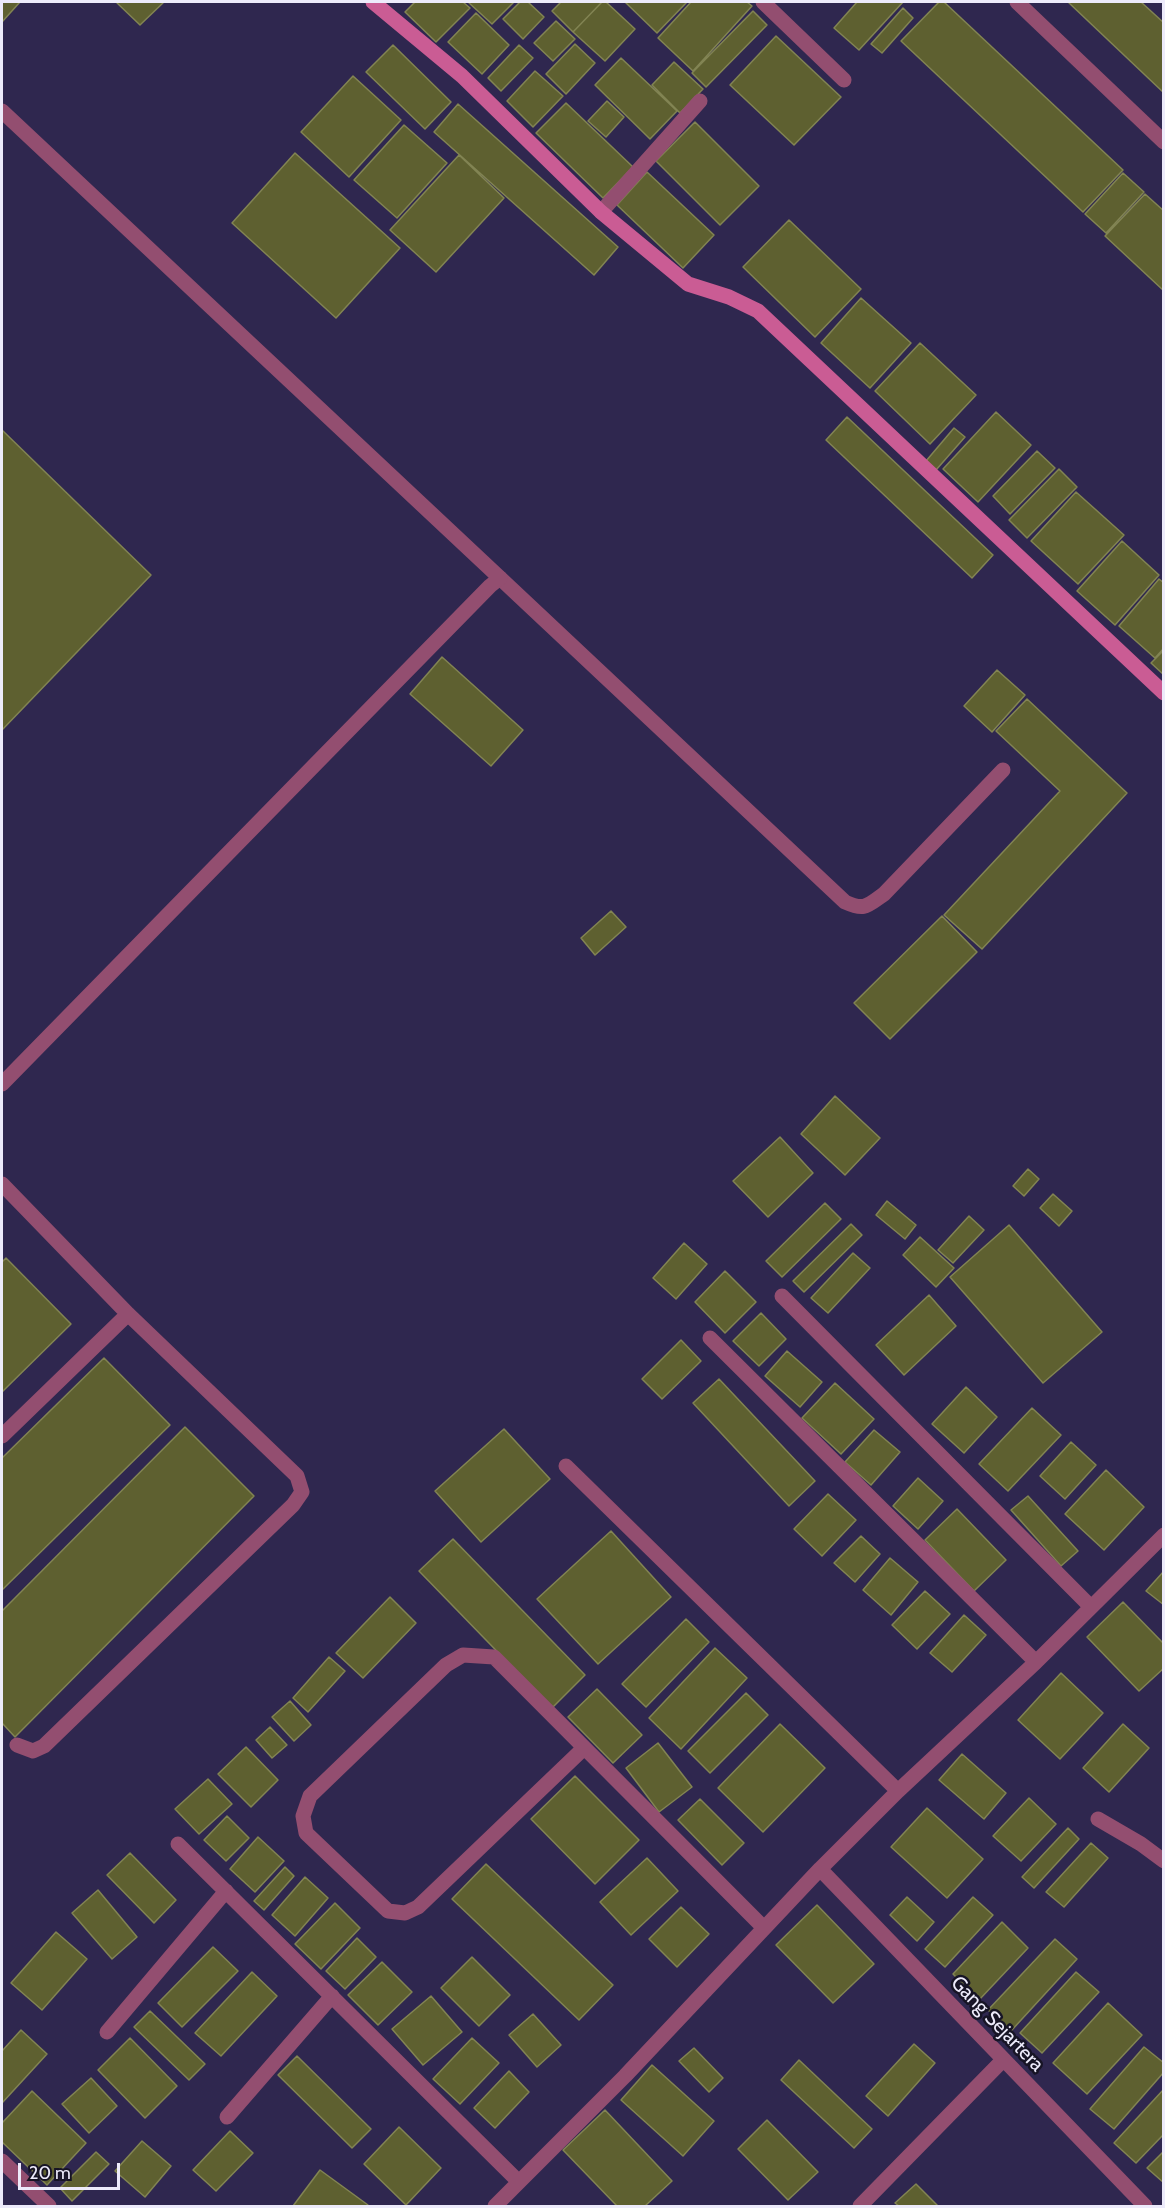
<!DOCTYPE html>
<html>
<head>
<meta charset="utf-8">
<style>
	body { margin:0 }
	#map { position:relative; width:1165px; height:2208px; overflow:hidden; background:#2f274f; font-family:Cabin,sans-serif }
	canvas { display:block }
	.frame { position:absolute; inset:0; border:3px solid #edebfb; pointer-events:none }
	.scale { position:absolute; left:18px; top:2163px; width:102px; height:27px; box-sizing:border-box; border:3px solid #edebfb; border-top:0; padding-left:8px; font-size:18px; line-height:21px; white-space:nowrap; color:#edebfb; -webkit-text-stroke:4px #171425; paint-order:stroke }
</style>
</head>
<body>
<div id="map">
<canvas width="1165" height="2208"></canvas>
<div class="frame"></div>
<div class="scale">20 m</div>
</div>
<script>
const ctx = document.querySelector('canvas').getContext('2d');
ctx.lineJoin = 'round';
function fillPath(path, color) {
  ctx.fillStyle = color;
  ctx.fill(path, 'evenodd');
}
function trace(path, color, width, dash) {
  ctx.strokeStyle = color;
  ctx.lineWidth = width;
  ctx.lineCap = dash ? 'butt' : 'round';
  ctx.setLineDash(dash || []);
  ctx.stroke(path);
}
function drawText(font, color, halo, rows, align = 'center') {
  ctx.font = font + ' Cabin,sans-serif';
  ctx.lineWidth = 5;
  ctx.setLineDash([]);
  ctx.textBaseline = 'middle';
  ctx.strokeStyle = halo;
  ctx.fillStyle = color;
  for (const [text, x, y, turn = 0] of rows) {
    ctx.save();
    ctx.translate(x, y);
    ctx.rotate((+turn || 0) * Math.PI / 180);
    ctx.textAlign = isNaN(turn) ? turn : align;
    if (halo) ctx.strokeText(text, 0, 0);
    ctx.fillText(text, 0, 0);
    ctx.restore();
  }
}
const building = new Path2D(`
	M2,2H20L2,22Z
	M116,2H164L140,25Z
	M415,2H463L470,8L436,42L405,12Z
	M468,2H514L492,24Z
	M520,2H528L544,17L523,39L503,19Z
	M561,2H602L573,32L552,11Z
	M602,2H606L635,29L605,61L573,32Z
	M625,2H687L657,33Z
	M691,2H747L752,6L693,71L658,38Z
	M857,2H903L859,50L834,28Z
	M939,2H944L1123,170L1083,212L901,41Z
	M1068,2H1141L1164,23V93Z
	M903,8L913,18L882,53L871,44Z
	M753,11L767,25L706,87L692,73Z
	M476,13L509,45L482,74L448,42Z
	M556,21L575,39L553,61L534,43Z
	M776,36L841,97L794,145L730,85Z
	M575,44L595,63L566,94L546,74Z
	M393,45L451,102L425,129L366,72Z
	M519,45L533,58L501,91L488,78Z
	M621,58L677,111L650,139L595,85Z
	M674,62L703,89L680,113L652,85Z
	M535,71L563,96L533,127L507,101Z
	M353,76L401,120L349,177L301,132Z
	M607,101L624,117L606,137L588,121Z
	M566,103L633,167L603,198L536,133Z
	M458,104L618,247L594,275L434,132Z
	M695,122L759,186L720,225L656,161Z
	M404,125L447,163L397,218L354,180Z
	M295,153L400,248L336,318L232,223Z
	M459,155L504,198L436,272L390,230Z
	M647,172L714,235L683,268L617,205Z
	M1123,173L1144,192L1106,233L1085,214Z
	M1145,194L1164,211V291L1105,236Z
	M789,220L861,289L815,337L743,267Z
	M861,298L911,343L870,388L821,343Z
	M920,343L976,395L930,444L875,391Z
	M996,412L1031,445L978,502L943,469Z
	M847,417L993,555L972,578L826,440Z
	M954,428L965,437L936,470L926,461Z
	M2,430L151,575L2,730Z
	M1037,451L1055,468L1010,514L993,496Z
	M1059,469L1077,487L1027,538L1009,520Z
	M1076,492L1124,535L1078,584L1031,541Z
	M1122,541L1159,575L1115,625L1077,591Z
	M1159,579L1164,583V648L1155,658L1119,626Z
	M1164,650V675L1151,663Z
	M442,657L523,730L491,766L410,694Z
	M997,670L1025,695L992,732L964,706Z
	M1027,699L1127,793L982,949L944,915L1060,791L996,731Z
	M611,911L626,927L595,955L581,938Z
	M942,916L977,952L890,1039L854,1003Z
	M835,1096L880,1138L845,1175L801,1134Z
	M780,1137L813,1173L768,1217L733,1181Z
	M1028,1169L1039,1179L1024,1196L1013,1186Z
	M1053,1194L1072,1211L1059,1226L1040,1208Z
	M887,1201L916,1225L905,1239L876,1215Z
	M825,1203L841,1219L782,1277L766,1261Z
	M969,1216L984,1230L953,1263L938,1250Z
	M851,1224L862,1235L804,1292L793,1281Z
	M1009,1225L1102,1332L1043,1383L950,1277Z
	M920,1237L954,1268L936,1287L903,1255Z
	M684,1243L707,1264L676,1299L653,1278Z
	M853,1253L870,1268L828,1313L811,1298Z
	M6,1258L71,1324L2,1392V1262Z
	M725,1271L756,1302L725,1333L695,1302Z
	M929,1295L956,1326L904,1375L876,1345Z
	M761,1313L786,1339L759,1366L733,1341Z
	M681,1340L701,1361L662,1399L642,1379Z
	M787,1351L822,1382L800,1407L765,1376Z
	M104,1358L170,1425L2,1590V1458Z
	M719,1379L815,1481L789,1506L693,1403Z
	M835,1383L874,1419L841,1454L802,1418Z
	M966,1387L997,1417L964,1453L932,1424Z
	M1032,1408L1061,1435L1008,1491L979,1464Z
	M185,1427L254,1496L15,1737L2,1723V1611Z
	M504,1429L550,1479L481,1542L435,1491Z
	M874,1430L900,1452L871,1485L845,1462Z
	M1071,1442L1096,1465L1065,1499L1040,1476Z
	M1106,1470L1144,1507L1104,1550L1065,1514Z
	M918,1478L943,1501L918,1529L893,1506Z
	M828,1494L856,1520L822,1556L794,1529Z
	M1028,1496L1078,1551L1061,1566L1011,1510Z
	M957,1509L1006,1560L974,1591L925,1540Z
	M611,1531L671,1597L598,1664L537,1599Z
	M861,1536L880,1554L855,1582L834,1563Z
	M453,1539L585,1675L552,1708L419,1571Z
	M890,1558L918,1582L891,1615L863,1590Z
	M1164,1571V1605L1146,1591Z
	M925,1591L950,1614L917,1649L892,1625Z
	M390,1597L416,1623L363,1678L336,1653Z
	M1123,1602L1164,1644V1668L1139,1691L1087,1637Z
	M964,1615L986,1635L952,1672L930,1653Z
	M686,1619L709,1642L646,1707L622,1684Z
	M715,1648L747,1678L681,1749L649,1718Z
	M329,1657L345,1671L308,1712L293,1698Z
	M1061,1673L1103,1713L1060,1759L1018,1720Z
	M597,1689L642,1735L613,1763L568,1717Z
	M746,1693L768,1715L710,1773L688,1751Z
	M290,1701L311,1725L294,1741L272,1717Z
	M780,1724L825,1768L763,1832L718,1788Z
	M1123,1724L1149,1748L1109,1792L1083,1768Z
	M270,1727L287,1745L272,1758L256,1740Z
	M658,1743L692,1787L659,1812L626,1768Z
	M246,1747L278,1780L251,1807L218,1774Z
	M962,1754L1006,1793L984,1819L939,1780Z
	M575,1776L639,1840L595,1884L531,1819Z
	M208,1779L232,1804L199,1834L175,1809Z
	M1029,1798L1056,1824L1021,1861L993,1836Z
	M700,1799L744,1843L722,1865L678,1820Z
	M927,1808L983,1859L947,1898L891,1847Z
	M227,1816L249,1838L226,1861L204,1840Z
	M1068,1828L1079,1839L1034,1888L1022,1877Z
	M258,1837L284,1861L255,1892L230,1869Z
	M1091,1843L1108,1858L1064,1907L1046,1892Z
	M130,1853L176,1900L154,1923L107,1875Z
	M647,1858L678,1891L631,1935L600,1902Z
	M486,1864L613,1985L579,2020L452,1899Z
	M285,1867L294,1876L264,1910L254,1901Z
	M305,1877L328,1898L295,1936L272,1915Z
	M98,1890L137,1937L112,1959L72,1913Z
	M907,1897L934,1922L917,1941L890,1915Z
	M973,1897L993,1915L945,1967L925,1949Z
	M335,1903L360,1928L321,1969L295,1944Z
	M817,1905L874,1964L833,2003L776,1945Z
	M681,1907L709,1934L677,1967L649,1939Z
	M1002,1922L1028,1948L979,2000L953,1974Z
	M56,1932L87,1959L42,2010L11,1983Z
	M357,1938L376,1957L345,1989L326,1971Z
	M1055,1939L1077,1959L1011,2031L988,2010Z
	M213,1947L238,1971L182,2027L158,2003Z
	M472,1957L510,1995L479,2026L441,1988Z
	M382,1962L412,1992L378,2025L348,1995Z
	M252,1972L277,1996L221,2056L195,2033Z
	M1076,1972L1099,1992L1042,2053L1020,2033Z
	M431,1996L462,2032L423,2065L392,2029Z
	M1108,2003L1142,2035L1087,2094L1053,2063Z
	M150,2011L205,2064L189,2080L134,2027Z
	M533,2014L561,2045L537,2067L509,2035Z
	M21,2030L47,2054L2,2103V2051Z
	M130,2038L177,2086L145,2118L98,2070Z
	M472,2038L499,2063L460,2104L433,2079Z
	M914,2044L935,2063L888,2116L866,2096Z
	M1144,2047L1164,2063V2072L1114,2129L1090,2109Z
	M694,2048L723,2078L709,2092L679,2061Z
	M297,2056L371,2129L352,2148L278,2075Z
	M799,2060L872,2129L854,2148L781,2080Z
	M652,2065L714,2121L683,2156L621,2100Z
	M509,2071L529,2092L495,2128L474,2108Z
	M91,2078L117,2106L89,2133L62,2104Z
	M1164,2089V2134L1136,2163L1114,2143Z
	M32,2091L86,2143L47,2185L2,2142V2123Z
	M605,2110L672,2181L645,2206H617L563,2150Z
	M767,2120L818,2172L788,2200L738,2149Z
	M399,2127L441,2168L406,2205L364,2164Z
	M230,2131L253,2153L216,2191L193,2170Z
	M142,2141L171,2166L145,2197L115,2171Z
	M1164,2151V2183L1147,2168Z
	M96,2152L109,2164L72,2201L60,2188Z
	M320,2170L368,2205L367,2206H293Z
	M916,2184L938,2206H899L895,2203Z`);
fillPath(building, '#5e6030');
trace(building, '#828453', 1.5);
trace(new Path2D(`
	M500,578L845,902C865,911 867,906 884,894L1003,770`), '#934e70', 15);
trace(new Path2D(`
	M763,2L844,80
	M1017,2L1164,142
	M2,111L500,578L490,586L2,1084
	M601,212L700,101
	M2,1184L128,1314L297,1476L302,1492L293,1505L44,1746L33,1751L17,1745
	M782,1296L1091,1607
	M710,1338L1036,1662
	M2,1436L128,1314
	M566,1466L898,1791
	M584,1748L418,1907L405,1913L388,1911L306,1833L303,1816L310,1796L446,1665L463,1655L494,1657L764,1928
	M1098,1819L1141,1844L1164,1861
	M178,1844L519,2182
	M820,1869L1145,2206
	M107,2032L226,1891
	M227,2117L332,1996
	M2,2161L49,2206
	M495,2206L625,2076L820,1869L898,1791L1036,1662L1164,1535
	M860,2206L1003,2060`), '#934e70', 15);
trace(new Path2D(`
	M373,2L462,76L601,212L688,284L729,297L758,311L1164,693`), '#ca5c94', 15);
drawText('20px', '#edebfb', '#171425', [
	["Gang Sejartera",997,2024,46]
]);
</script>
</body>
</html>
